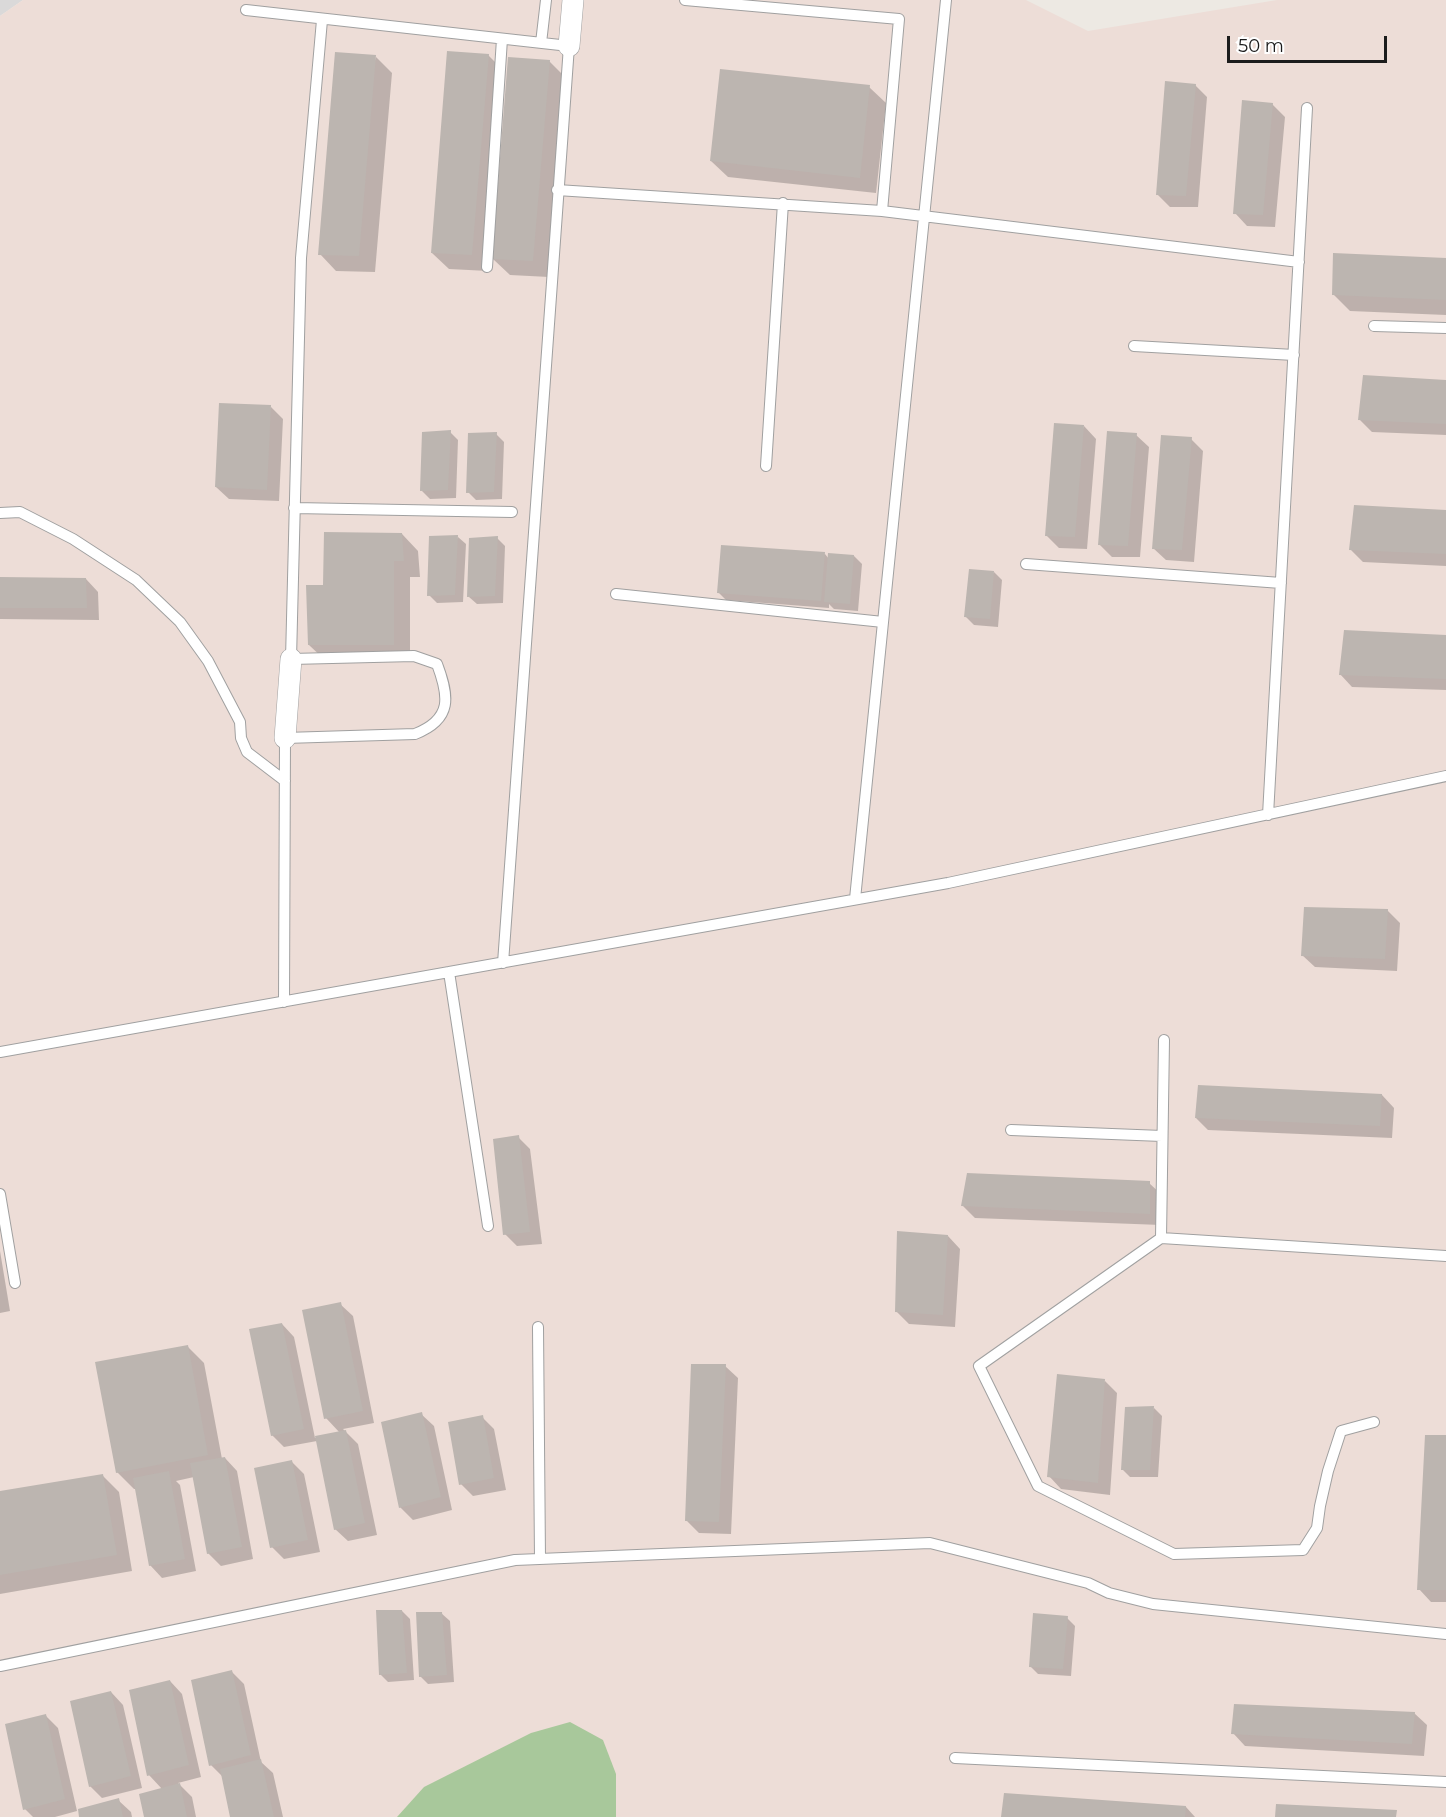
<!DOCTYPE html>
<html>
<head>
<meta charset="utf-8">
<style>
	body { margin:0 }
	#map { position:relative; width:1446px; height:1817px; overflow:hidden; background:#ede9e3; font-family:Montserrat,sans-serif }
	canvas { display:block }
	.scale { position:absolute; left:1227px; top:36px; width:160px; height:27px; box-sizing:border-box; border:3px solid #1c1c1c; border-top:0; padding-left:8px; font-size:18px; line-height:21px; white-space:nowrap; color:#1c1c1c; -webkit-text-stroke:4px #fff; paint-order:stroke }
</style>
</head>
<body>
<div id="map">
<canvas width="1446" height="1817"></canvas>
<div class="scale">50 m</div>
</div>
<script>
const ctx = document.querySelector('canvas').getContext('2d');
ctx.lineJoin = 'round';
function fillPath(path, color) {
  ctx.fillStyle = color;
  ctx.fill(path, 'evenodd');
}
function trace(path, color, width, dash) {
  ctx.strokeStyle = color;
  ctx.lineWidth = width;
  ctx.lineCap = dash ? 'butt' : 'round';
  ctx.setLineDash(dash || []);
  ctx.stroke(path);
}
fillPath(new Path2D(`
	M0,0H23L0,16Z`), '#dad9d9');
fillPath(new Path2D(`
	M23,0H1026L1088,31L1277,0H1446V1817H0V16Z`), '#edddd7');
fillPath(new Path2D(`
	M570,1722L603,1740L616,1774V1817H397L424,1787L531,1733Z`), '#a8c89b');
fillPath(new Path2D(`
	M488,55L505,72L488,271L449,269L432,253Z
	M376,57L392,73L375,272L336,271L320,254Z
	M549,61L566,78L549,277L510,275L493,259Z
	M1195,85L1207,97L1198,207H1170L1157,194Z
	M869,87L886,103L876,193L728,177L711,161Z
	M1272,104L1285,117L1275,227L1247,226L1235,213Z
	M1446,259V315L1350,311L1333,294Z
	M1446,381V435L1372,432L1360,420Z
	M271,407L283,419L279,501L229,499L216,487Z
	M1084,426L1096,439L1087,549L1059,548L1046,535Z
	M450,432L458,440L456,498L430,499L422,491Z
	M496,434L504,442L502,499L476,500L468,492Z
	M1136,435L1149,447L1140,557H1112L1099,544Z
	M1191,439L1203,451L1194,562L1166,560L1153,548Z
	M1446,512V566L1363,562L1351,550Z
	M402,534L418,551L420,577H410V661H326L309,645L324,586Z
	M458,537L466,544L463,602L437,603L429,595Z
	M497,538L505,546L503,603L477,604L469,597Z
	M825,554L829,559L854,556L862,564L858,611L834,609L829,604V608L726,600L718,592Z
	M994,572L1002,580L998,627L974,625L966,617Z
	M0,579H86L98,592L99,620L0,619Z
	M1446,637V690L1352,687L1340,674Z
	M1387,910L1400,923L1397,971L1315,967L1302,955Z
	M1382,1095L1394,1108L1392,1138L1208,1130L1196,1118Z
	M518,1137L530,1149L542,1244L517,1246L505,1234Z
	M1149,1183L1162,1195L1161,1225L975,1218L963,1206Z
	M948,1236L960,1249L955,1327L909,1324L896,1311Z
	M0,1251L10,1311L0,1313Z
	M340,1304L353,1316L374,1423L343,1429L358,1444L377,1535L348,1541L335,1529L317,1441L284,1447L272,1435L282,1324L294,1337L315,1438L340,1433L326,1418Z
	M187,1346L204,1363L222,1459L225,1458L237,1471L253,1559L221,1566L208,1553L194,1477L176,1481L180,1485L196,1571L162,1578L150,1565L136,1489H134L117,1472Z
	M725,1366L738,1378L731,1534L699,1533L687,1521Z
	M1105,1381L1117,1393L1110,1495L1061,1489L1049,1476Z
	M1154,1408L1162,1416L1158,1477H1130L1122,1469Z
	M421,1414L434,1426L452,1510L413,1520L400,1507Z
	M482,1417L494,1429L506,1490L473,1496L461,1484Z
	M1446,1437V1602H1431L1419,1589Z
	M292,1462L304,1474L320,1552L284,1559L272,1547Z
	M102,1475L119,1492L132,1571L0,1594V1493Z
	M402,1611L410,1619L414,1680L388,1682L380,1674Z
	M441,1613L450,1621L454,1682L428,1684L420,1676Z
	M1067,1618L1075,1626L1071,1676L1038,1674L1030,1666Z
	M231,1671L244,1684L261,1762L273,1773L283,1817H231L223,1777L211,1765Z
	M170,1681L182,1694L201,1777L178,1783L192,1797L196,1817H145L162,1789L149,1775Z
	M111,1692L123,1705L142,1788L102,1798L90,1786Z
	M1414,1713L1427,1725L1424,1756L1245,1746L1233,1733Z
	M46,1716L58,1728L77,1811L55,1817H33L25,1809Z
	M118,1800L131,1812L132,1817H81Z
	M1186,1807L1195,1817H1002Z`), '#0003');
fillPath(new Path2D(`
	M447,51L489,54L472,255L431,253Z
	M335,52L376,55L359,256L318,255Z
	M508,57L550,60L533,261L492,259Z
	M720,69L870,85L860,178L710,161Z
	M1165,81L1196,84L1186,196L1156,195Z
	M1242,100L1273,103L1263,215L1233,214Z
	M1333,253L1446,258V300L1332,295Z
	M1363,375L1446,380V424L1358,420Z
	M219,403L271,405L267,490L215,487Z
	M1054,423L1084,425L1075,537L1045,536Z
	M451,430L448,490L420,491L422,432Z
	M1107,431L1137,433L1128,546L1098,545Z
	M497,432L494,492L466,493L468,433Z
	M1161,435L1192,437L1182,550L1152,549Z
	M1354,505L1446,510V554L1349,550Z
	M324,532L402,533L404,561H394V645H308L306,585H323Z
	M458,535L455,595L427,596L429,536Z
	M498,536L495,596L467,597L469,538Z
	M721,545L825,552L821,601L717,593Z
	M828,553L854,555L850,604L824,602Z
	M969,569L994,571L990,619L964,617Z
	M0,577L86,578L87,608H0Z
	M1344,630L1446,635V679L1339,675Z
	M1304,907L1388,909L1385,959L1301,956Z
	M1198,1085L1382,1094L1380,1126L1195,1118Z
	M519,1135L530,1232L503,1235L493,1139Z
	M967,1173L1150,1181V1214L961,1206Z
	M897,1231L948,1235L943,1315L895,1312Z
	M341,1302L363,1411L324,1419L302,1310Z
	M282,1323L304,1429L271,1436L249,1329Z
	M188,1345L208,1455L116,1473L95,1362Z
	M691,1364H726L719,1522L685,1521Z
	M1057,1374L1105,1379L1098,1483L1047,1477Z
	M1154,1406L1150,1470H1121L1125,1407Z
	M422,1412L441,1497L399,1508L381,1422Z
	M483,1415L494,1478L459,1485L448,1422Z
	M346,1430L365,1523L334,1530L315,1436Z
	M1425,1435H1446V1590H1417Z
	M225,1457L242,1547L207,1554L190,1463Z
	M292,1460L308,1540L270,1548L254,1468Z
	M169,1471L185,1559L149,1566L133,1478Z
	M103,1474L117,1555L0,1575V1491Z
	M376,1610H402L407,1673L379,1675Z
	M416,1612H442L447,1675L419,1677Z
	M1033,1613L1068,1616L1063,1669L1029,1667Z
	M232,1670L251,1755L209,1766L191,1680Z
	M170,1680L189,1765L147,1776L129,1690Z
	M111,1691L131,1776L89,1787L70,1701Z
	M1234,1704L1415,1712L1412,1744L1231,1734Z
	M46,1714L65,1799L23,1810L5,1724Z
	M261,1759L274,1817H230L220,1769Z
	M180,1783L187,1817H144L139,1794Z
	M1004,1793L1186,1806L1185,1817H1001Z
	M119,1798L123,1817H79L78,1809Z
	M1276,1804L1397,1810L1396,1817H1275Z`), '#bcb5b0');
const service = new Path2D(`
	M685,0L899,19L882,211
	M246,10L569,46L503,963
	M541,43L546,0
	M557,190L882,211L1299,262
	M487,267L502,39
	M1374,326L1446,328
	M1134,346L1294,355
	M766,466L783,203
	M294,508L512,512
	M0,513L20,512L73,539L136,580L180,622L208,661L240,722L241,738L247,752L285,781
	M1026,564L1281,583
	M616,594L883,622
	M1268,815L1307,108
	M855,899L946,0
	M449,972L488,1226
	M284,1002L285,738L415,734C453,719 449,696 437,664L414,656L291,659L301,258L322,20
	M0,1052L948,883L1446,776
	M1011,1130L1162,1136
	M0,1194L15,1283
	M1161,1238L1164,1040
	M538,1327L540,1559
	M1374,1422L1341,1431L1328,1471L1320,1506L1317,1528L1303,1550L1174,1554L1038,1486L979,1366L1161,1238L1446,1256
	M0,1666L515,1560L930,1543L1088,1583L1109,1593L1153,1604L1446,1634
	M955,1758L1446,1782`);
const minor = new Path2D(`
	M569,46L573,0
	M285,738L291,659`);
trace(service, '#a0a0a0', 12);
trace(minor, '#a0a0a0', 22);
trace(service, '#fff', 10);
trace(minor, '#fff', 21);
</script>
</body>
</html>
